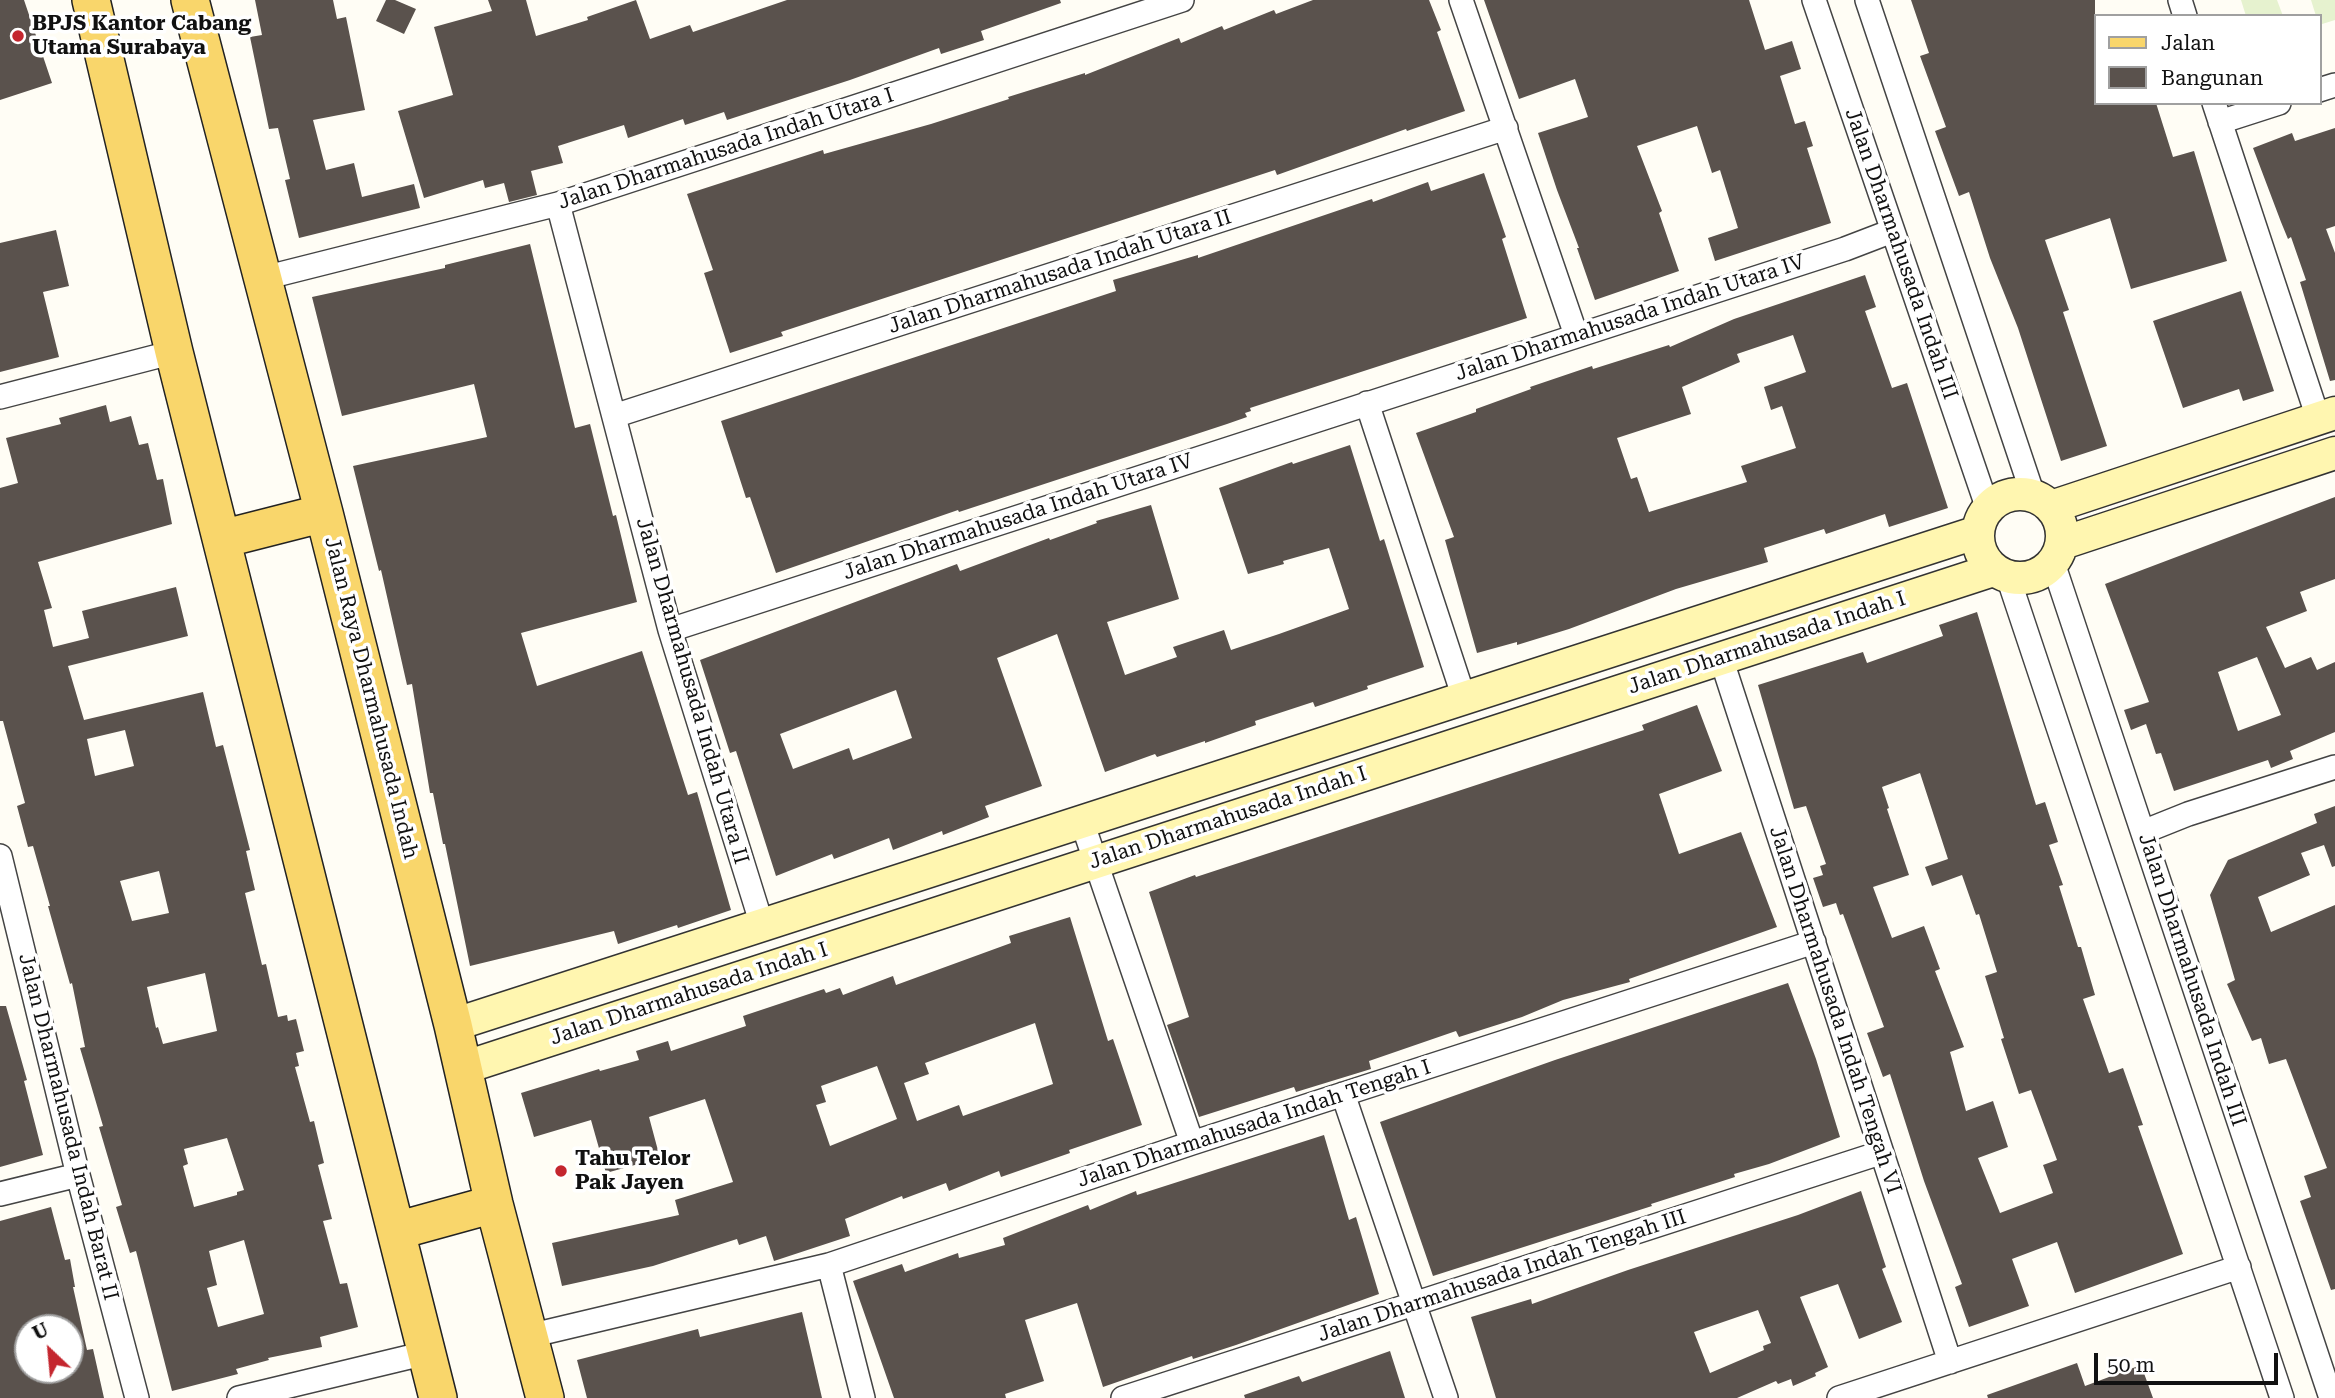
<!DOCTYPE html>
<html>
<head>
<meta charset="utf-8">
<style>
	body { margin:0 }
	#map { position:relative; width:2335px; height:1398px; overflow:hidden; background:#fffdf5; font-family:"Roboto Serif",serif }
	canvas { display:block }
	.legend { position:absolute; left:2094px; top:14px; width:228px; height:91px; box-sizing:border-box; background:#fff; border:2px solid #a0a0a0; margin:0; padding:9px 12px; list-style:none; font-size:21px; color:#111 }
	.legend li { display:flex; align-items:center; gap:14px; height:35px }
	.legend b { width:35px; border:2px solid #a0a0a0 }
	.north { position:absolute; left:14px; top:1314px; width:70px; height:70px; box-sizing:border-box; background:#fff; border:2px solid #a0a0a0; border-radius:50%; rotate:334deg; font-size:19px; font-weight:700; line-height:28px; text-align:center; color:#111 }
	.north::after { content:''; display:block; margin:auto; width:24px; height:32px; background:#c4262e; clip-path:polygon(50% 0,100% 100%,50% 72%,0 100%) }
	.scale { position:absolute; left:2094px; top:1353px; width:184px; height:32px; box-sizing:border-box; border:4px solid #111; border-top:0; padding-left:9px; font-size:21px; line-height:24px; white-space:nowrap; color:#111; -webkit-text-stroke:5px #fff; paint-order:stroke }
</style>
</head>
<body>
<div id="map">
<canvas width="2335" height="1398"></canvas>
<ul class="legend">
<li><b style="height:9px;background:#f9d66b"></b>Jalan</li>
<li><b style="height:19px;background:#5a524d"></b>Bangunan</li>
</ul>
<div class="north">U</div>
<div class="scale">50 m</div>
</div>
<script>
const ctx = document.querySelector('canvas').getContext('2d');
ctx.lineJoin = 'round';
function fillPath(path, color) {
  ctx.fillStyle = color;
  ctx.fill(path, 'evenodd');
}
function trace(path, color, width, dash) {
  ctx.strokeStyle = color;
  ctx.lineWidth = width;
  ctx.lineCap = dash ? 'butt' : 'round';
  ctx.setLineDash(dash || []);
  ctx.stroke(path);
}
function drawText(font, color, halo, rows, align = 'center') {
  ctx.font = font + ' "Roboto Serif",serif';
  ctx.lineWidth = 7;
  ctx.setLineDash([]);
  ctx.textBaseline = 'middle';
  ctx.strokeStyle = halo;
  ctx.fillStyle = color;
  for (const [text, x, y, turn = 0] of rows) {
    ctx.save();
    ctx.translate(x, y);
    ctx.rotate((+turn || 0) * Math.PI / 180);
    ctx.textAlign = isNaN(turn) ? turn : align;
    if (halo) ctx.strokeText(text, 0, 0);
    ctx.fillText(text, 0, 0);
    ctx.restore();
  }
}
fillPath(new Path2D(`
	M2241,0H2277L2283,16H2246Z
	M2311,0H2335V20L2319,25V16H2316Z`), '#e6f2cf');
fillPath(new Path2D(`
	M0,0H24L52,83L0,100Z
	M255,0H333L337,19L346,17L365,110L313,120L326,170L354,163L362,197L414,184L420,208L299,238L285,180L290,179L278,128L269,129L250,37L262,35Z
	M386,0H395L416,9L404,34L376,21Z
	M488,0H526L536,36L588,20L587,17L636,0L650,39L690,25L693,32L787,0H1060L1061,3L981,31L984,40L941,54L939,48L850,80L727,120L724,112L685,125L683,119L628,138L624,125L558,146L563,163L531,171L537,195L509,202L504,183L485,188L483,180L424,198L398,111L453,95L434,27L492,11Z
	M1313,0H1429L1441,30L1437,32L1465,111L1407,131L1406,129L1277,175L1275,170L781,332L783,336L730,353L704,273L713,270L687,194L823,150L824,154L931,124L1009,99L1008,97L1085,73V75L1179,38L1181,43L1222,26L1224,30L1274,10L1276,14Z
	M1484,0H1749L1765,50L1792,41L1801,69L1780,76L1795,124L1805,121L1813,146L1807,148L1831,223L1715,261L1708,238L1738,228L1720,170L1712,173L1697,126L1637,146L1662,211L1659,213L1679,271L1595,300L1577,248H1579L1557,190L1538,133L1588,117L1575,79L1519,99Z
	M1911,0H2095V103H2156L2173,157L2194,151L2227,261L2131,289L2110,218L2045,240L2069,310L2063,312L2107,446L2061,461L2018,328L1990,258L1969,192L1959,196L1935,131L1946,127L1920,56L1929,53Z
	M2335,128V226L2326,229L2335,253V380L2330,381L2300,282L2306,280L2291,237L2288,239L2281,222L2253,148L2292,133L2295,141Z
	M1484,173L1506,237L1502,239L1527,318L1250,408L1251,411L1245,413L1247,417L1227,424L959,512L958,510L776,573L750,497L746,498L721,421L1116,291L1113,280L1198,255V258L1372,199L1373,202L1428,182L1431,191Z
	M56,230L69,286L43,292L59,357L0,372V243Z
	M530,244L575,428L590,424L613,516L616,515L637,602L521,633L537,686L642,651L688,795L697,792L731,910L678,928L677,925L618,944L614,931L470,966L445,844H443L433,793H430L412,684L407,685L381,570L379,571L353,466L487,437L474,384L342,416L312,297L445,268V265Z
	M1865,275L1876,307L1865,311L1892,388L1907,383L1948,508L1889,527L1885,514L1826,534L1824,529L1764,548L1768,562L1676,589L1569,629L1517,645V642L1477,653L1445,540L1454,537L1416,433L1476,412V409L1531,389L1530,387L1592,366L1593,369L1669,345L1670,347L1734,319ZM1793,335L1806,372L1764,387L1771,410L1782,406L1796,448L1741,466L1747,482L1649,512L1637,477L1631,479L1617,438L1691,414L1682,387L1740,362L1737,354Z
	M2241,291L2274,391L2243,401L2239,389L2183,408L2153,321Z
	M106,405L110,422L131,416L139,445L148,443L157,480L163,479L172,524L38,562L52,608L44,610L53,647L89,638L82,611L176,587L188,636L68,666L84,720L203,692L216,747L223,745L250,850L246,851L255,890L245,893L262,965L266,964L278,1017L287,1015L288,1021L296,1019L304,1051L296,1053L299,1066L295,1067L310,1122L314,1121L324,1163L318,1165L332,1219L323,1221L340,1284L347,1283L358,1327L320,1337L322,1347L268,1358L269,1360L236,1369L238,1374L172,1391L136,1251L130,1253L116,1207L122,1205L99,1127L103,1126L80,1048L85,1047L72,983L70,984L48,906H50L33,846L28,847L17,806L25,803L3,721H0V488L18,483L6,438L61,424L59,418ZM125,730L134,766L95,776L87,739ZM159,871L169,913L132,921L120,881ZM205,973L217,1031L163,1044L158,1027L156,1028L147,987ZM227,1138L244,1190L237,1192V1195L194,1207L183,1166L188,1164L184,1149ZM244,1240L264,1314L218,1327L207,1288L217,1285L209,1251Z
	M1350,445L1380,541L1384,539L1424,667L1367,686L1368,689L1315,707L1313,702L1255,721L1256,725L1205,743V741L1157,757L1155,754L1105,772L1057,634L997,658L1042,786L985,806L989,817L943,835L942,831L893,850L889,838L834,859L832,854L776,876L736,751L730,753L700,660L957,564L960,571L1049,538L1050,540L1097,523L1096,521L1151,505L1179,599L1107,622L1125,675L1177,657L1173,647L1224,630L1231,650L1279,634L1349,609L1329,548L1283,561L1284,564L1248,574L1219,488L1292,462L1293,464ZM896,690L912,738L853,760L849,748L793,769L780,734Z
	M2335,497V579L2300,592L2307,611L2266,627L2285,668L2311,657L2317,670L2335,662V732L2290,751L2293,759L2271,768L2268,760L2174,791L2161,753L2156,754L2146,724L2131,730L2124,710L2149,702L2105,584ZM2257,657L2281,715L2238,731L2218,672Z
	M1977,612L2036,805L2045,802L2058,842L2049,845L2063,885L2059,886L2078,947H2081L2095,995L2083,999L2109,1073L2123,1068L2143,1125L2138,1126L2183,1254L2075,1293L2057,1242L2012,1259L2029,1306L1969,1327L1955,1287L1962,1284L1924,1181L1890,1074L1883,1077L1867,1033L1884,1027L1843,914L1840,915L1836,903L1823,907L1813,878L1823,875L1820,866L1826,864L1806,806L1794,809L1758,685L1863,652L1867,663L1943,636L1939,625ZM1920,773L1948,859L1925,867L1932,886L1962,875L1976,915L1979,914L1997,972L1985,976L2004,1038L2001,1039L2019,1094L2031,1090L2057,1160L2043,1165L2053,1193L2000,1213L1978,1158L2008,1147L1993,1101L1966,1111L1950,1052L1964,1047L1935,971L1940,969L1924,926L1892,938L1873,887L1909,875L1887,809L1889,808L1882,787Z
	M1697,705L1722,771L1659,794L1679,854L1741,832L1777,927L1629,979L1630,982L1563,1000L1522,1017L1459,1037L1456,1031L1369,1061L1371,1069L1296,1092L1294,1087L1199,1117L1167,1025L1189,1017L1149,892L1195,875L1196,877L1644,730L1642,725Z
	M2335,806V866L2332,867L2324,845L2301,853L2310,875L2258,897L2271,932L2335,905V1289L2331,1290L2300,1201L2311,1197L2304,1176L2327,1168L2286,1059L2269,1064L2261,1038L2252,1041L2227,984L2235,980L2210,895L2228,860L2317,823L2314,814Z
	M1070,917L1108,1041L1113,1039L1142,1125L1069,1150L1070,1153L1001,1177L999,1171L949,1191L946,1183L903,1199L902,1196L845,1219L850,1236L774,1261L766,1236L739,1245L737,1239L653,1266L562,1286L552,1243L679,1215L675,1200L733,1182L705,1099L649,1117L660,1158L606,1173L591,1120L534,1137L521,1093L599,1069L600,1071L639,1060L636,1051L668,1041L671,1051L746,1026L743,1016L824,989L826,993L840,988L843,995L893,976L896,985L1011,943L1009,936ZM1035,1023L1053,1084L963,1116L959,1105L917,1121L904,1083L929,1074L925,1063ZM877,1066L897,1119L830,1146L816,1105L826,1102L821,1086Z
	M1788,983L1816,1059L1840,1137L1769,1164L1734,1174L1735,1177L1651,1204L1652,1206L1433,1276L1380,1122L1555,1060Z
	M0,1006H6L27,1080L24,1081L43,1155L0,1167Z
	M1324,1135L1349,1220L1356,1217L1379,1294L1236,1345L1193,1359L1192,1356L1103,1387L1077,1303L1025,1320L1044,1381L1005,1394L1006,1398H894L853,1281L902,1264L905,1272L958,1253L959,1258L1005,1245L1003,1238L1088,1205L1090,1210L1136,1191L1137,1195Z
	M1861,1191L1886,1267L1882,1269L1902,1322L1859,1339L1838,1284L1800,1297L1828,1367L1815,1373L1816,1376L1793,1386L1791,1379L1778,1384L1776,1381L1737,1398H1496L1471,1317L1531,1299L1532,1304L1628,1270L1798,1215ZM1758,1310L1771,1343L1763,1346L1764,1350L1710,1373L1694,1332Z
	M51,1207L65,1260L70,1259L75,1287H73L87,1350L93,1349L104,1398H0V1221ZM28,1328H70V1370H28Z
	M802,1312L822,1398H587L577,1360L698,1329L700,1337Z
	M1390,1351L1405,1398H1245L1244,1395L1299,1376L1302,1382Z
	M2077,1363L2085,1386L2141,1365L2153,1398H1988L1987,1395Z`), '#5a524d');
const street = new Path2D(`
	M1461,0L1576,335
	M1814,0L1988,509
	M1867,0L2033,495
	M2180,0L2185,16
	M2319,90L2335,85
	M2214,103L2318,418
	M2220,122L2279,103
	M558,204L670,630L762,925
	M264,278L558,204L1182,0
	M0,397L174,352
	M1367,403L1464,698
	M614,416L1506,128
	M2053,563L2331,1398
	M2008,577L2282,1398
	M670,630L1845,249L1892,231
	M1721,658L1950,1362
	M1082,822L1192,1143
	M2143,832L2188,814L2335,767
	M0,856L78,1175L137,1398
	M1343,1094L1446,1398
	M0,1194L78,1175
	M829,1265L863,1398
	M529,1336L829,1265L1192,1143L1814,942
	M239,1398L426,1353
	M1123,1398L1880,1153
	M1839,1398L2239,1267`);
const secondary = new Path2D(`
	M1978 536a42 42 0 1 1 84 0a42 42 0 1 1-84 0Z
	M2051,507L2335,413
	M2063,543L2335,453
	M453,1025L1978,532
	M463,1068L1993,570`);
const primary = new Path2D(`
	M91,0L174,352L438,1398
	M190,0L324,513L453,1025L494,1204L545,1398
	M222,539L324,513
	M396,1231L494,1204`);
trace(street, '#444', 26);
trace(secondary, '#333', 35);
trace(primary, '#222', 40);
trace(street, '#fff', 23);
trace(secondary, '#fff6b0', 32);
trace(primary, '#f9d66b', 37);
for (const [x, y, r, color] of [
	[18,36,7,"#c4262e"],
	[561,1171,7,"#c4262e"]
]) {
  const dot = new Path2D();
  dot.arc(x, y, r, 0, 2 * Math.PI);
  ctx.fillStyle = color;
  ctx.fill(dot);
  trace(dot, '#fff', 2.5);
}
drawText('bold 21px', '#111', '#fff', [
	["BPJS Kantor Cabang",32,24],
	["Utama Surabaya",32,48],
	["Tahu Telor",575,1159],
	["Pak Jayen",575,1183]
], 'left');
drawText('21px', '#111', '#fff', [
	["Jalan Dharmahusada Indah Utara I",726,149,-18],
	["Jalan Dharmahusada Indah III",1901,254,71],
	["Jalan Dharmahusada Indah Utara II",1060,272,-18],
	["Jalan Dharmahusada Indah Utara IV",1630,318,-18],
	["Jalan Dharmahusada Indah Utara IV",1018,517,-18],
	["Jalan Dharmahusada Indah I",1767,643,-18],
	["Jalan Dharmahusada Indah Utara II",692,691,74],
	["Jalan Raya Dharmahusada Indah",371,698,76],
	["Jalan Dharmahusada Indah I",1228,818,-18],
	["Jalan Dharmahusada Indah III",2192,980,72],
	["Jalan Dharmahusada Indah I",689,994,-18],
	["Jalan Dharmahusada Indah Tengah VI",1835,1010,72],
	["Jalan Dharmahusada Indah Tengah I",1254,1124,-18],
	["Jalan Dharmahusada Indah Barat II",68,1127,76],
	["Jalan Dharmahusada Indah Tengah III",1502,1276,-18]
]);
</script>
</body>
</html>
